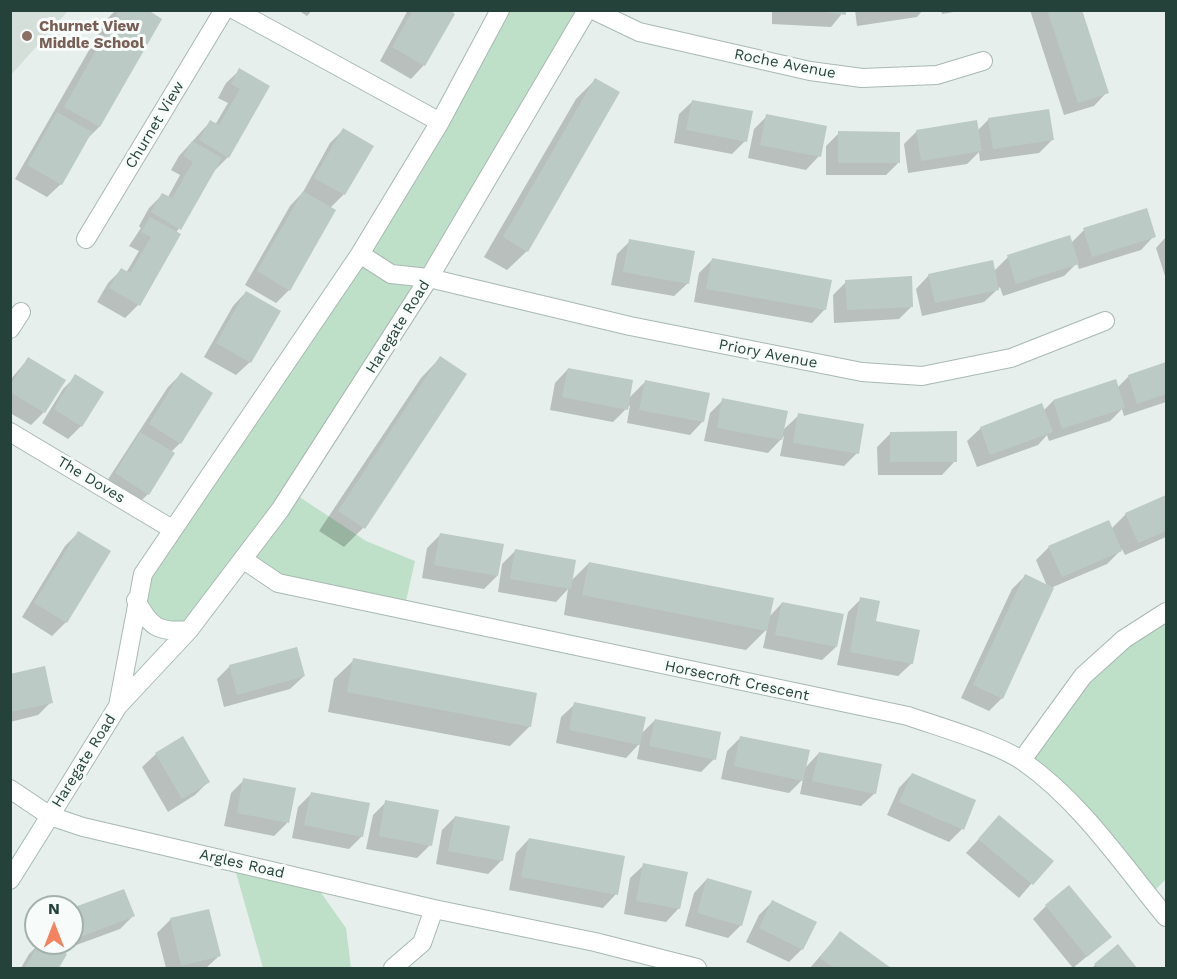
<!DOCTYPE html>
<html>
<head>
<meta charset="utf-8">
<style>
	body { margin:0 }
	#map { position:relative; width:1177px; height:979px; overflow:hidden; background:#e6efeb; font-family:"Work Sans",sans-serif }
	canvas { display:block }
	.frame { position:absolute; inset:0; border:12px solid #24423a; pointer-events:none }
	.north { position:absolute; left:24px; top:895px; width:60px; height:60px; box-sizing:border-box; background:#f7fbf9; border:2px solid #a3b1ad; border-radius:50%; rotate:0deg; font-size:16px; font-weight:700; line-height:24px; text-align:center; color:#24423a }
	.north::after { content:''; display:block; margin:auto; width:21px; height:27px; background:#f4845f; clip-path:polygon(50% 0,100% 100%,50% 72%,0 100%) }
</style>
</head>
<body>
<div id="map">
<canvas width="1177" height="979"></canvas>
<div class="frame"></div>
<div class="north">N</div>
</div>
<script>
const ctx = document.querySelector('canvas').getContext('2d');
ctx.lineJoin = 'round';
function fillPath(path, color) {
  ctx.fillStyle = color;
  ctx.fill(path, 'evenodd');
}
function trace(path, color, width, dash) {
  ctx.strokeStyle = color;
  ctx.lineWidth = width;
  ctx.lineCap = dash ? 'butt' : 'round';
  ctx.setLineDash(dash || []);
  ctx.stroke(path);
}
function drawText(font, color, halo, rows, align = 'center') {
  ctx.font = font + ' "Work Sans",sans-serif';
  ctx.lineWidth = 6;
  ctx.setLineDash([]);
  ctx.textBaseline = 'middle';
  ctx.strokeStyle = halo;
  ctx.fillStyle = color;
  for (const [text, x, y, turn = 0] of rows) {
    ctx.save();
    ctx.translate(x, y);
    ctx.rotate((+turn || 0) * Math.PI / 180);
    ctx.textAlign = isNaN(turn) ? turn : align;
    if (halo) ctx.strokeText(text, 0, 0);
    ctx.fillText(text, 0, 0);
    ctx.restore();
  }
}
fillPath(new Path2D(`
	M11,10L68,11L11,75L10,11Z`), '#d4dfda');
fillPath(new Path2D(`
	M501,11H587L292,492L366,541L415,561L404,610L278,583L244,560L189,630L147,621L143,574L216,468Z
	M1166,612V879L1149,896L1022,760L1083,676Z
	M233,862L312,880L346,928L351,968H263Z`), '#bfe0c8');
fillPath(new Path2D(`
	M116,10H145L160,19L99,127L86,140L61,184L47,197L15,179L107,19Z
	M298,10H312L307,16Z
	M408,10H447L453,14L424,65L411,79L380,61Z
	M772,10H845L831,27L772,24Z
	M855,10H923L917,17L857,26Z
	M941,10H965L942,14Z
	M1030,10H1081L1107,92L1094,106L1064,115Z
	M240,70L268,86L228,157L215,170L176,233L138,305L125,318L97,302L108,283L121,270L126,273L139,251L129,246L141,228L139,226L149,208L162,195L168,197L180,175L171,170L179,156L210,122L215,125L228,103L218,98L226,83Z
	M595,80L527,251L507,270L484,257L576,99Z
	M693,101L745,141L732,154L674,143L679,114Z
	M767,116L819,156L806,170L748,158L754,129Z
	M989,119L1053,139L1039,153L980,161L979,152L967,164L908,173L904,144L917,131H977Z
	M343,130L344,194L330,208L289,290L276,303L245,285L290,206L303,192L330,143Z
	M839,133L899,162L886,175H826V146Z
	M1084,230L1154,236L1141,250L1079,269L1077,263L1064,276L1003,296L1000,287L984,302L922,316L916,289L929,275L994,271L1008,257L1071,243Z
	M1166,237V279L1156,248Z
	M630,241L688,283L674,296L611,285L617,254Z
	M712,260L825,309L812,323L694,302L699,273Z
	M846,282L912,306L899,319L834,323L833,295Z
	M246,292L250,362L236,375L204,357L233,306Z
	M440,358L363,528L344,547L319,531L421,378Z
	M28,359L44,412L31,425L10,413V380Z
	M1166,364V402L1124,416L1122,409L1110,421L1049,441L1047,435L1038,445L977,467L967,441L981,428L1043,411L1053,401L1117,388L1129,376Z
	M568,369L628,399L645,382L703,421L690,435L627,423L630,405L613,422L550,410L555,383Z
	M181,374L180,443L171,452L148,494L135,507L103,487L168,387Z
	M76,376L81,426L68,439L42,423L63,389Z
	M723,400L782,431L799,415L857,453L844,466L780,456L784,436L768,453L704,441L710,413Z
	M891,433L955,461L942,475H878L877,447Z
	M1166,497V537L1125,555L1122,549L1107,564L1053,587L1002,698L989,711L961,698L1012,589L1025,576L1047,586L1036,560L1049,547L1111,529L1126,514Z
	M78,533L109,552L66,622L52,636L22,617L65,546Z
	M441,534L497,576L484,589L422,578L427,548Z
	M515,551L570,582L589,563L768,618L782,603L836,647L822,660L763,648L767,629L746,650L564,615L568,589L556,602L498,592L502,564Z
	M861,599L874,622L912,663L898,676L837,665L848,612Z
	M354,660L536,695L529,727L510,746L328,712L334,679Z
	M230,666L304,676L290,689L224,707L217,679Z
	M10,675L51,702L38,715L10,722Z
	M575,704L641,734L655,720L714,759L701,772L637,759L640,743L626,758L556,743L561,717Z
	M741,737L805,768L819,753L875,793L861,806L800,794L803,779L789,793L721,779L727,751Z
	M183,738L208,782L195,795L168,812L142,767L156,754Z
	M912,774L962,829L949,842L887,815L899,788Z
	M244,780L287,823L274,836L224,826L231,793Z
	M311,794L362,836L349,849L292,838L298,807Z
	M386,802L430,845L417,858L366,849L373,815Z
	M455,817L502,860L488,874L436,864L442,830Z
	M999,817L1051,861L1019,898L966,853Z
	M529,839L616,894L603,908L509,890L516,853Z
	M644,865L679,908L666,922L624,914L630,878Z
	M707,879L741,925L728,938L685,926L694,893Z
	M772,902L802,949L789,962L746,942L759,915Z
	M1046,906L1110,937L1073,968L1033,919Z
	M72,910L133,916L120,929L60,951L65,954L57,968H21L29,954L40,943L52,947L51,943H72Z
	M171,919L219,956L206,968H166L157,933Z
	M840,933L889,968H810Z
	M1118,947L1135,968H1092L1095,965Z`), '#0003');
fillPath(new Path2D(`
	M119,10H148L162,19L100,127L64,107Z
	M413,10H450L455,14L425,66L392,47Z
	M811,10H846V15Z
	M1047,10H1082L1109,93L1078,103Z
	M239,68L270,86L229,158L199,140L210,120L219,125L240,89L231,84Z
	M595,78L620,92L528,252L503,237Z
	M692,100L753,111L747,142L686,130Z
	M1049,109L1054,140L993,149L988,118Z
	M57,112L92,132L62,185L27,165Z
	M766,114L827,126L821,157L760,145Z
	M977,120L982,151L921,161L916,130Z
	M343,128L374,146L345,195L314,178Z
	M838,131L900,132V163H838Z
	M192,141L222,158L181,230L151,212L162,193L172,198L193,162L183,156Z
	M303,191L336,210L290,291L257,271Z
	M1147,208L1156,237L1092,257L1083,228Z
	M150,217L181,234L140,306L109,288L121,268L130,273L151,237L141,232Z
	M1070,235L1079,264L1016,284L1007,255Z
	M629,239L695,251L689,284L623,272Z
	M712,258L832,280L826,310L706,289Z
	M993,260L999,290L935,303L928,274Z
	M912,276L913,307L847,310L845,280Z
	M246,291L281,311L251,363L216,343Z
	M440,356L467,374L365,529L338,511Z
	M28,357L66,380L45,413L10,392V386Z
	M1166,362V394L1137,404L1128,375Z
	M568,368L633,380L628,410L562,397Z
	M181,372L213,393L181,444L149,424Z
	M75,374L104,392L82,427L54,409Z
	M1116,379L1125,408L1062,429L1053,400Z
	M645,380L710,393L704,422L639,410Z
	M722,398L788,411L782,440L717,428Z
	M1042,403L1053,432L990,455L980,427Z
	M798,413L864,424L859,454L793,443Z
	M957,431V462H890V432Z
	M140,432L175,453L149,495L115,473Z
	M1166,495V531L1138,543L1125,513Z
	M1109,520L1122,551L1062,577L1048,546Z
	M78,531L111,551L67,623L34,603Z
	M440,533L504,544L498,576L434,565Z
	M515,549L576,560L571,589L510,579Z
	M589,562L774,598L767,631L582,595Z
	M1025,574L1054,588L1003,699L973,685Z
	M860,597L880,601L876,621L920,630L913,664L850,652Z
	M782,602L844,614L837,647L775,635Z
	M297,647L305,676L237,695L229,665Z
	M353,658L537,693L531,727L347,692Z
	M45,666L53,703L10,712V674Z
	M574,702L646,717L640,745L569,730Z
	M655,719L721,732L716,760L649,746Z
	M183,736L210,782L182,799L155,753Z
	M740,736L810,750L803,781L734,766Z
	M819,752L882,764L876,794L812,781Z
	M912,773L976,800L964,830L899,802Z
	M243,778L296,788L289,823L237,813Z
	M311,792L370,803L363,837L304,825Z
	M385,800L439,810L432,846L379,836Z
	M999,815L1054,861L1033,885L978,839Z
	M455,816L510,826L503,861L448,851Z
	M529,838L625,856L618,895L521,877Z
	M643,863L688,872L680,909L636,901Z
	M707,878L752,891L742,926L697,913Z
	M1069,885L1112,937L1087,957L1045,905Z
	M124,889L135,916L72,940V908Z
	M772,900L817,922L803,950L759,928Z
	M209,909L221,956L181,966L170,918Z
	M840,931L891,968H834L820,958Z
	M39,943H48L67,954L59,968H25Z
	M1118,944L1137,968H1098L1094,964Z`), '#bbcac4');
const street = new Path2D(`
	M235,10L440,122
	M593,10L639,32L810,71L862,78L937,75L983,61
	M86,239L224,10
	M360,254L391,274L429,278L630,326L862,372L922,376L1011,358L1105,321
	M10,329L21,312
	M10,432L172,529
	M244,560L278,583L908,716C939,727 999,744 1024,762C1081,802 1122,864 1166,917
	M136,600C150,627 158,633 189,630
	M118,706L143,574L360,254L440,122L500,10
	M1022,760L1083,676L1124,639L1166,612
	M10,789L50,816L83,827L434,909L595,942L697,968
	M50,816L118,706L189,630L280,510L429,278L587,10
	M393,968L422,943L434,909`);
const secondary = new Path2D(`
	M10,880L50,816`);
trace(street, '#a8b8b2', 20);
trace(secondary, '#a4bbb3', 20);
trace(street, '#fff', 18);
trace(secondary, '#fff', 18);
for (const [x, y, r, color] of [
	[27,36,6,"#8d6e63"]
]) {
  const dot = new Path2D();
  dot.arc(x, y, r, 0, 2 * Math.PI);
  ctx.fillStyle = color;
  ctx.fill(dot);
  trace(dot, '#f7fbf9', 2);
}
drawText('bold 15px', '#785e54', '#f7fbf9', [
	["Churnet View",39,27],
	["Middle School",39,44]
], 'left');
drawText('15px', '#24423a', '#f7fbf9', [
	["Roche Avenue",785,64,11],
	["Churnet View",155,125,-59],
	["Haregate Road",398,327,-58],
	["Priory Avenue",768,354,11],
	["The Doves",91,480,31],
	["Horsecroft Crescent",737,681,12],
	["Haregate Road",84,761,-58],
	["Argles Road",242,864,13]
]);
</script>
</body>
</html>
